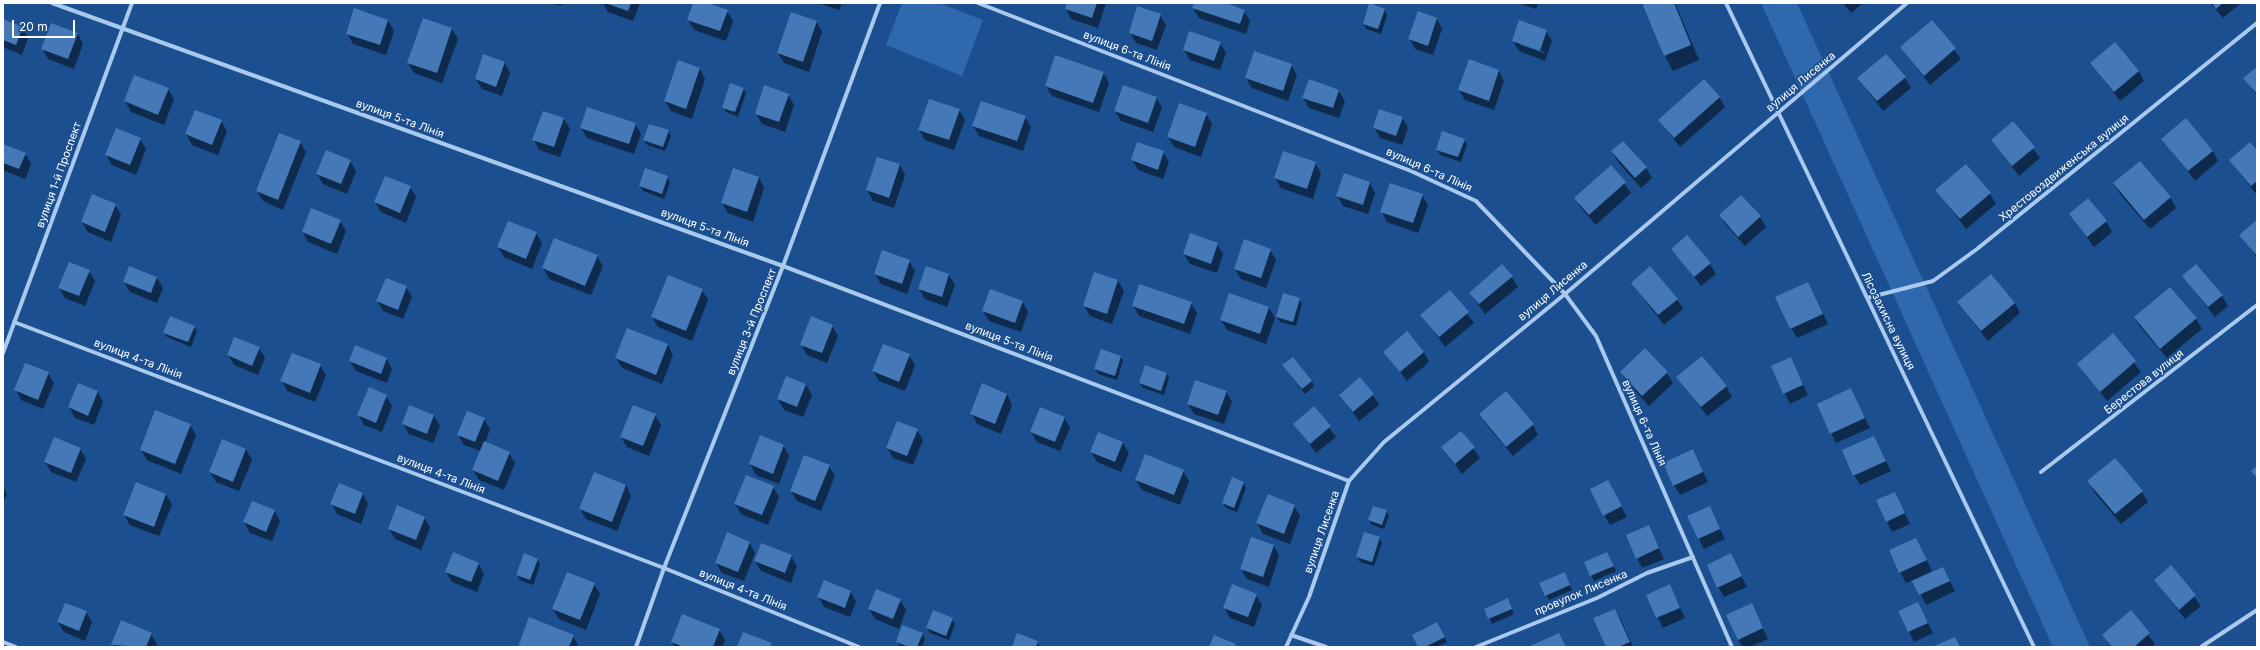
<!DOCTYPE html>
<html>
<head>
<meta charset="utf-8">
<style>
	body { margin:0 }
	#map { position:relative; width:2260px; height:650px; overflow:hidden; background:#1b4f8f; font-family:Inter,sans-serif }
	canvas { display:block }
	.frame { position:absolute; inset:0; border:4px solid #fff; pointer-events:none }
	.scale { position:absolute; left:12px; top:20px; width:63px; height:18px; box-sizing:border-box; border:2px solid #fff; border-top:0; padding-left:5px; font-size:12px; line-height:14px; white-space:nowrap; color:#fff; -webkit-text-stroke:3px #1b4f8f; paint-order:stroke }
</style>
</head>
<body>
<div id="map">
<canvas width="2260" height="650"></canvas>
<div class="frame"></div>
<div class="scale">20 m</div>
</div>
<script>
const ctx = document.querySelector('canvas').getContext('2d');
ctx.lineJoin = 'round';
function fillPath(path, color) {
  ctx.fillStyle = color;
  ctx.fill(path, 'evenodd');
}
function trace(path, color, width, dash) {
  ctx.strokeStyle = color;
  ctx.lineWidth = width;
  ctx.lineCap = dash ? 'butt' : 'round';
  ctx.setLineDash(dash || []);
  ctx.stroke(path);
}
function drawText(font, color, halo, rows, align = 'center') {
  ctx.font = font + ' Inter,sans-serif';
  ctx.lineWidth = 3.5;
  ctx.setLineDash([]);
  ctx.textBaseline = 'middle';
  ctx.strokeStyle = halo;
  ctx.fillStyle = color;
  for (const [text, x, y, turn = 0] of rows) {
    ctx.save();
    ctx.translate(x, y);
    ctx.rotate((+turn || 0) * Math.PI / 180);
    ctx.textAlign = isNaN(turn) ? turn : align;
    if (halo) ctx.strokeText(text, 0, 0);
    ctx.fillText(text, 0, 0);
    ctx.restore();
  }
}
fillPath(new Path2D(`
	M902,3H939L983,20L962,76L886,45Z
	M1761,3H1797L2090,647H2053Z`), '#2e69ad');
fillPath(new Path2D(`
	M552,3H562L561,6Z
	M603,3H640L633,21L608,12Z
	M694,3H705L727,11L733,21L726,41L694,30L688,20Z
	M818,3H842L839,10Z
	M1068,3H1106L1098,28L1071,19L1066,9Z
	M1195,3H1223L1244,11L1250,21L1246,34L1199,18L1193,8Z
	M1518,3H1538L1536,9Z
	M1643,3H1675L1699,60L1673,71L1665,56Z
	M1843,3H1863L1851,13Z
	M2210,3H2241L2223,18Z
	M355,9L388,21L394,31L386,55L353,44L347,33Z
	M1385,10L1387,15L1381,34L1366,29L1364,24Z
	M1160,15L1166,25L1157,50L1136,43L1130,32Z
	M1437,19L1442,29L1433,55L1415,49L1410,39Z
	M3,20L23,28L28,38L22,55L3,47Z
	M423,20L452,29L458,39L442,83L414,73L408,63Z
	M1519,21L1546,31L1552,41L1545,61L1519,51L1513,41ZM1520,43L1545,52L1544,53L1520,45Z
	M1932,21L1961,59L1930,85L1901,47Z
	M817,22L822,32L809,72L784,63L778,53Z
	M78,34L83,44L74,69L48,59L42,48Z
	M1220,43L1226,53L1220,70L1190,60L1184,50Z
	M504,62L510,73L502,96L482,89L476,79Z
	M2091,63L2139,71L2144,81L2120,101Z
	M1291,65L1297,75L1288,101L1252,88L1246,78Z
	M2257,68V96L2245,78Z
	M700,69L705,79L692,119L671,111L665,101Z
	M1499,71L1504,81L1494,110L1465,100L1459,90Z
	M1103,72L1109,83L1099,112L1052,96L1046,86Z
	M1905,78L1911,88L1883,111L1859,79Z
	M743,88L746,93L738,117L726,112L723,108Z
	M168,89L174,99L164,125L131,112L125,101Z
	M1339,91L1345,101L1339,118L1309,108L1303,98Z
	M788,95L794,105L785,132L762,124L756,114Z
	M1156,97L1162,108L1153,132L1121,121L1115,111Z
	M1719,97L1725,107L1680,147L1660,121Z
	M959,110L965,120L954,150L925,140L919,130Z
	M543,112L564,119L570,129L560,157L539,150L534,140Z
	M1206,114L1212,124L1201,157L1174,147L1168,137Z
	M1025,117L1031,127L1023,151L979,136L973,126Z
	M1402,117L1408,128L1402,145L1380,138L1374,127Z
	M221,121L227,131L218,155L192,145L186,134Z
	M2013,122L2040,158L2019,176L1992,140Z
	M635,124L641,134L634,154L587,138L581,128Z
	M668,131L671,136L665,151L647,145L644,140Z
	M140,139L146,149L136,175L112,165L106,155Z
	M2163,139L2213,151L2218,161L2195,181Z
	M1464,140L1467,144L1461,162L1440,155L1437,150Z
	M300,142L306,152L283,210L263,201L257,191Z
	M1623,142L1646,168L1652,178L1641,188L1618,162L1612,152Z
	M3,145L25,153L31,164L25,179L3,170Z
	M1163,152L1169,162L1163,179L1138,170L1132,160Z
	M2257,152V195L2230,160Z
	M878,158L900,165L905,175L894,208L873,201L867,190Z
	M350,161L356,171L347,194L323,184L317,174Z
	M1315,163L1321,173L1313,199L1281,188L1275,178Z
	M1611,166L1631,193L1596,225L1581,208L1575,198Z
	M667,177L670,182L664,199L643,191L640,186Z
	M759,178L764,188L753,222L728,213L722,203Z
	M1370,183L1375,193L1368,214L1343,206L1337,195Z
	M2114,184L2170,197L2176,208L2150,229L2120,194Z
	M410,187L416,197L406,223L381,212L375,202Z
	M1937,190L1990,194L1996,204L1966,229Z
	M1422,195L1428,205L1418,233L1387,222L1382,212Z
	M1741,196L1760,217L1766,227L1745,246L1726,225L1720,215Z
	M115,205L121,215L111,242L88,232L82,222Z
	M312,209L340,221L346,231L337,254L308,242L303,232Z
	M2070,215L2106,221L2112,232L2094,247Z
	M2257,221V258L2241,235Z
	M536,233L542,243L532,269L504,257L498,247Z
	M1217,244L1223,254L1217,273L1190,264L1184,254Z
	M1672,249L1710,264L1716,274L1701,286Z
	M1270,250L1276,260L1266,288L1241,279L1235,269Z
	M597,256L603,266L591,295L549,279L543,268Z
	M909,261L915,271L907,294L881,284L875,274Z
	M129,267L157,278L163,288L157,303L130,292L124,282Z
	M926,267L949,275L955,285L947,307L925,299L919,289Z
	M89,271L95,281L85,306L65,298L59,288Z
	M1095,273L1118,281L1124,291L1112,324L1090,316L1084,306Z
	M2183,276L2222,296L2228,306L2215,317Z
	M1512,277L1518,287L1485,314L1470,293Z
	M1632,283L1677,299L1683,309L1664,325Z
	M1808,283L1828,324L1797,338L1791,328Z
	M406,287L412,297L403,319L383,311L377,301Z
	M702,290L708,300L692,341L658,327L652,317Z
	M1450,291L1474,323L1445,347L1422,315Z
	M1230,294L1269,308L1275,318L1266,344L1227,330L1221,320Z
	M1299,299L1302,304L1296,326L1280,322L1277,317Z
	M1022,301L1028,312L1021,332L989,321L983,311Z
	M1191,303L1197,313L1190,334L1139,316L1133,306Z
	M1958,303H2015L2020,313L1988,341Z
	M2135,318L2196,319L2202,329L2167,358L2141,328Z
	M832,326L838,336L827,363L807,355L801,344Z
	M194,327L197,331L191,347L167,337L164,333Z
	M2113,335L2141,372L2107,401L2078,364Z
	M668,345L673,355L662,384L622,368L616,358Z
	M259,348L265,358L258,375L234,365L228,355Z
	M1385,352H1424L1429,362L1407,381Z
	M909,355L915,365L905,391L879,381L873,371Z
	M1121,357L1123,361L1117,380L1098,374L1095,369Z
	M1790,358L1808,395L1790,404L1772,367Z
	M387,359L392,369L387,383L356,371L350,361Z
	M320,365L326,375L315,402L287,391L282,381Z
	M1283,366L1312,381L1314,386L1305,394Z
	M1621,372L1667,373L1673,383L1649,406L1627,382Z
	M48,373L54,383L43,409L21,400L16,390Z
	M1167,373L1169,378L1164,395L1143,388L1140,383Z
	M787,377L806,385L812,395L803,417L784,410L778,399Z
	M1678,377L1726,386L1732,397L1707,416Z
	M1851,389L1870,428L1836,443L1831,433Z
	M97,391L103,402L94,425L75,418L69,407Z
	M1226,391L1232,402L1224,424L1194,414L1188,404Z
	M1007,394L1012,405L1001,434L977,424L972,414Z
	M1340,395H1373L1379,405L1359,421Z
	M386,396L392,406L382,432L364,425L359,415Z
	M410,407L434,416L440,426L433,443L409,434L403,424Z
	M1314,408L1336,437L1316,453L1295,424Z
	M1480,414L1533,425L1538,435L1513,456L1486,424Z
	M655,415L661,425L649,456L627,447L621,437Z
	M1064,417L1070,428L1060,451L1037,442L1031,432Z
	M484,419L490,429L485,443L509,453L515,463L504,490L479,480L473,470L481,451L464,445L458,435Z
	M190,425L196,435L181,474L147,460L141,450Z
	M917,430L923,440L913,465L893,458L887,447Z
	M1461,432L1480,458L1462,474L1442,447Z
	M1874,437L1891,471L1860,485L1854,475Z
	M1123,443L1129,453L1121,472L1097,462L1091,452Z
	M784,446L789,456L779,484L756,475L750,464Z
	M80,448L86,459L76,482L51,472L45,462Z
	M246,449L252,460L239,491L216,482L210,472Z
	M1692,450L1708,482L1680,495L1674,485Z
	M829,466L835,476L821,511L797,501L791,491Z
	M1183,471L1189,481L1180,505L1142,490L1136,480Z
	M2089,481L2142,492L2148,502L2121,524L2094,492Z
	M1243,483L1246,488L1237,512L1226,508L1223,503Z
	M626,485L631,496L617,531L586,519L580,509Z
	M3,487L7,494L3,503Z
	M773,487L779,497L768,525L741,514L735,504Z
	M1613,491L1627,517L1610,525L1604,515Z
	M1895,493L1910,524L1892,532L1877,501Z
	M166,494L172,505L159,536L130,525L124,515Z
	M363,494L368,504L361,524L337,514L332,504Z
	M1294,506L1300,516L1290,544L1263,534L1257,523Z
	M1709,507L1725,539L1704,549L1688,517Z
	M274,510L280,521L272,541L250,533L244,522Z
	M1386,511L1389,516L1384,529L1372,525L1369,520Z
	M424,517L430,528L421,550L395,539L389,529Z
	M1648,526L1664,559L1642,568L1637,558Z
	M1379,538L1382,543L1374,566L1360,562L1357,557Z
	M1916,539L1932,571L1906,583L1900,572Z
	M749,542L755,553L744,581L722,573L716,563Z
	M1274,546L1279,556L1269,587L1247,579L1241,569Z
	M525,555L538,560L540,565L533,585L520,580L517,575Z
	M1731,555L1747,587L1724,597L1718,587Z
	M791,556L797,566L791,583L761,571L755,561Z
	M1610,558L1616,571L1594,581L1586,563Z
	M478,563L484,574L477,592L452,582L446,572Z
	M2171,567L2201,606L2185,619L2155,580Z
	M1943,568L1955,591L1926,605L1914,581Z
	M1567,578L1572,590L1549,600L1541,584Z
	M594,584L600,594L586,630L559,619L553,609Z
	M1670,586L1685,618L1663,628L1647,596Z
	M851,592L856,602L850,617L824,607L819,597Z
	M1256,595L1262,605L1254,627L1230,618L1224,607Z
	M900,600L906,610L899,629L875,619L869,609Z
	M1508,600L1514,614L1492,624L1485,609Z
	M1918,603L1933,633L1914,642L1900,612Z
	M1751,605L1768,639L1750,647H1743L1738,640Z
	M1615,610L1621,620L1633,647H1607Z
	M86,612L92,622L85,641L64,632L58,622Z
	M2131,612L2155,644L2152,647H2111L2103,635Z
	M952,619L955,624L949,640L930,633L927,628Z
	M121,622L151,634L157,644L156,647H113Z
	M1440,628L1447,642L1437,647H1419Z
	M719,630L725,640L722,647H675L672,642Z
	M922,634L925,639L922,647H901L897,642Z
	M573,636L579,647H519Z
	M1037,642L1040,647H1013Z`), '#0007');
fillPath(new Path2D(`
	M605,3H631L628,11Z
	M693,3H708L728,10L720,31L687,20Z
	M1067,3H1097L1092,18L1065,9Z
	M1194,3H1226L1245,10L1240,24L1192,8Z
	M1369,3L1385,9L1378,29L1363,24Z
	M1642,3H1674L1691,45L1664,56Z
	M2212,3H2223L2216,9Z
	M1137,6L1161,14L1152,41L1129,33Z
	M354,8L388,20L380,45L346,34Z
	M1418,11L1437,18L1428,46L1408,39Z
	M791,12L817,21L803,62L777,53Z
	M423,18L452,28L437,73L407,63Z
	M3,19L23,27L16,45L3,40Z
	M1519,20L1547,30L1540,51L1512,41Z
	M1932,20L1956,48L1924,76L1900,47Z
	M51,23L78,33L68,59L41,49Z
	M1189,31L1221,42L1214,61L1183,50Z
	M2115,42L2139,71L2114,92L2090,63Z
	M1254,51L1292,64L1283,91L1245,78Z
	M483,54L505,62L496,87L475,79Z
	M1886,54L1906,77L1877,101L1857,78Z
	M1055,55L1104,72L1093,103L1045,86Z
	M1469,59L1499,70L1489,101L1458,90Z
	M678,60L700,68L686,109L664,101Z
	M2257,67V94L2243,78Z
	M134,75L169,88L158,115L124,101Z
	M1309,79L1339,90L1333,108L1302,98Z
	M1704,79L1720,97L1674,138L1658,120Z
	M730,83L744,88L735,112L722,108Z
	M764,85L789,94L779,122L755,114Z
	M1123,85L1157,97L1148,123L1114,111Z
	M929,99L960,109L949,140L918,130Z
	M981,101L1026,116L1017,141L972,126Z
	M1179,103L1207,113L1195,147L1167,137Z
	M587,107L636,123L629,144L580,128Z
	M1379,109L1403,117L1396,136L1373,128Z
	M195,110L222,120L212,145L185,134Z
	M543,111L564,118L554,147L532,140Z
	M2186,118L2213,151L2188,171L2161,139Z
	M2013,121L2035,147L2012,166L1991,140Z
	M649,124L669,130L663,147L643,140Z
	M116,128L141,138L130,165L105,155Z
	M1442,131L1465,139L1458,157L1436,150Z
	M279,133L301,141L278,200L256,191Z
	M1623,141L1647,167L1635,178L1611,151Z
	M1137,142L1164,151L1158,170L1131,160Z
	M2250,142L2257,150V181L2251,186L2229,160Z
	M3,144L26,153L19,169L3,163Z
	M326,150L351,160L341,184L316,174Z
	M1283,151L1316,162L1307,189L1274,178Z
	M877,157L900,164L889,198L866,190Z
	M2140,161L2171,197L2144,220L2113,183Z
	M1966,164L1991,193L1960,219L1935,190Z
	M1611,165L1626,182L1589,215L1574,198Z
	M645,168L668,176L662,194L639,186Z
	M733,168L759,177L747,212L721,203Z
	M1344,173L1370,182L1363,205L1336,196Z
	M385,176L411,186L400,213L374,202Z
	M1390,183L1423,194L1413,223L1380,212Z
	M92,194L116,204L105,232L81,222Z
	M1741,195L1761,216L1738,237L1719,215Z
	M2088,198L2107,221L2087,237L2069,214Z
	M311,208L341,220L331,244L302,232Z
	M2257,220V256L2239,235Z
	M508,221L537,232L526,259L497,247Z
	M1190,233L1218,243L1211,264L1183,254Z
	M1687,235L1711,263L1694,277L1671,249Z
	M554,238L598,255L585,286L542,268Z
	M1244,239L1271,249L1261,278L1234,269Z
	M882,250L910,260L902,284L874,274Z
	M69,262L90,270L79,296L58,288Z
	M1502,264L1513,276L1479,304L1469,293Z
	M2196,264L2223,295L2208,307L2182,276Z
	M129,266L157,277L151,293L123,282Z
	M926,266L949,274L942,297L918,289Z
	M1650,266L1678,299L1658,315L1631,283Z
	M1094,272L1118,280L1107,314L1083,306Z
	M1991,274L2015,303L1981,331L1957,302Z
	M668,275L703,289L686,331L651,317Z
	M386,278L407,286L398,310L376,301Z
	M1808,282L1823,314L1790,329L1775,297Z
	M1139,284L1192,302L1184,324L1132,306Z
	M2170,287L2197,318L2160,349L2134,317Z
	M990,289L1023,301L1015,323L982,311Z
	M1450,290L1469,312L1439,337L1420,315Z
	M1229,293L1269,307L1260,334L1220,320Z
	M1283,293L1300,298L1293,322L1276,317Z
	M170,316L195,326L188,342L163,333Z
	M811,316L833,325L822,353L800,345Z
	M627,328L668,344L656,375L615,358Z
	M1407,331L1424,352L1400,372L1383,352Z
	M2113,333L2136,361L2100,392L2077,364Z
	M234,337L260,347L252,366L227,355Z
	M883,344L910,354L899,382L872,371Z
	M355,345L387,358L381,374L349,361Z
	M1645,348L1668,372L1642,396L1620,372Z
	M1101,349L1121,356L1115,376L1094,369Z
	M292,353L321,364L310,393L280,381Z
	M1702,356L1727,386L1701,407L1676,377Z
	M1293,357L1312,381L1302,389L1282,365Z
	M1791,357L1803,385L1783,394L1771,366Z
	M25,363L49,372L38,400L14,390Z
	M1145,365L1167,373L1161,391L1139,383Z
	M786,376L806,384L797,407L777,399Z
	M1360,377L1374,394L1353,412L1339,395Z
	M1195,380L1227,391L1218,415L1187,404Z
	M78,383L98,391L88,416L68,407Z
	M982,383L1007,394L995,424L970,414Z
	M369,387L387,395L376,423L357,415Z
	M1851,388L1865,418L1830,434L1817,404Z
	M1506,391L1534,424L1506,447L1479,414Z
	M409,405L434,415L427,434L402,424Z
	M633,405L656,414L643,446L620,437Z
	M1314,406L1331,426L1310,444L1293,424Z
	M1040,407L1065,417L1055,442L1030,432Z
	M155,410L191,424L175,464L140,450Z
	M467,411L485,418L475,442L457,435Z
	M897,421L918,429L907,456L886,448Z
	M1461,431L1475,447L1455,464L1441,447Z
	M1098,432L1123,442L1115,462L1090,452Z
	M760,435L784,445L773,474L749,464Z
	M1874,436L1886,461L1853,476L1842,450Z
	M54,437L81,448L71,473L44,462Z
	M222,439L246,449L233,482L209,472Z
	M484,441L510,452L498,481L472,470Z
	M1693,449L1703,472L1673,486L1663,463Z
	M1145,454L1184,470L1174,495L1135,480Z
	M804,455L830,465L815,501L790,491Z
	M2115,458L2143,491L2115,514L2087,481Z
	M2257,466V478L2251,471Z
	M594,472L626,485L612,522L579,509Z
	M746,475L774,486L762,515L734,504Z
	M1232,477L1244,482L1234,508L1222,503Z
	M1608,480L1622,506L1603,516L1590,489Z
	M136,482L166,494L154,527L123,515Z
	M339,483L363,493L355,514L330,504Z
	M1895,492L1905,513L1886,522L1876,500Z
	M1268,494L1295,505L1284,534L1256,523Z
	M252,501L275,510L266,532L243,522Z
	M397,505L425,517L416,540L388,529Z
	M1373,506L1387,510L1382,525L1368,520Z
	M1710,506L1720,529L1698,539L1687,516Z
	M1649,525L1659,548L1636,559L1626,535Z
	M727,532L750,542L738,572L715,563Z
	M1364,532L1380,537L1372,562L1356,557Z
	M1251,537L1274,545L1263,577L1240,569Z
	M1916,538L1927,560L1899,573L1889,550Z
	M761,543L792,555L785,573L754,561Z
	M453,552L479,563L471,582L445,572Z
	M1607,552L1614,566L1590,576L1584,562Z
	M524,553L538,559L530,580L516,575Z
	M1731,553L1742,576L1717,588L1707,565Z
	M2171,565L2196,595L2179,610L2154,580Z
	M1943,567L1950,581L1919,595L1912,581Z
	M567,572L595,583L580,620L552,609Z
	M1565,572L1570,585L1545,596L1539,583Z
	M824,580L851,591L845,608L817,597Z
	M1232,584L1257,594L1248,617L1223,608Z
	M1670,584L1680,608L1656,618L1646,595Z
	M876,589L901,599L893,619L868,609Z
	M1508,598L1512,609L1488,619L1484,609Z
	M1918,602L1928,623L1908,632L1898,611Z
	M65,603L87,611L79,631L57,622Z
	M1752,603L1763,628L1738,640L1726,615Z
	M1615,609L1630,642L1618,647H1606L1593,618Z
	M933,610L953,618L946,636L926,628Z
	M2131,610L2150,633L2134,647H2112L2102,635Z
	M682,614L720,629L713,647H684L671,642Z
	M529,617L574,635L569,647H518Z
	M121,620L152,633L146,647L111,645Z
	M1437,622L1445,637L1425,647H1418L1412,635Z
	M902,625L923,633L917,647H909L896,642Z
	M743,632L772,643L770,647H737Z
	M1017,633L1038,641L1036,647H1012Z
	M1559,633L1566,647H1528Z
	M1214,635L1236,644L1235,647H1209Z
	M1955,637L1960,647H1932Z`), '#4478b7');
trace(new Path2D(`
	M52,3L783,266L1349,481
	M978,3L1411,171L1476,201L1565,294L1596,336L1732,647
	M1726,3L2034,647
	M1867,298L1933,281L1977,249L2257,23
	M14,322L664,568L859,647
	M3,353L132,3
	M2041,472L2257,305
	M1291,635L1326,647
	M3,642L16,647
	M636,647L664,568L783,266L880,3
	M1286,647L1309,597L1349,481L1384,442L1565,294L1907,3
	M1476,647L1597,598L1647,573L1693,557
	M2201,647L2257,610`), '#a9c9ee', 4);
drawText('11px', '#fff', '#1b4f8f', [
	["вулиця 6-та Лінія",1127,51,21],
	["вулиця Лисенка",1801,82,-40],
	["вулиця 5-та Лінія",400,119,20],
	["Хрестовоздвиженська вулиця",2064,168,-39],
	["вулиця 6-та Лінія",1429,170,24],
	["вулиця 1-й Проспект",59,175,-70],
	["вулиця 5-та Лінія",705,228,20],
	["вулиця Лисенка",1553,291,-40],
	["Лісозахисна вулиця",1888,321,64],
	["вулиця 3-й Проспект",752,322,-68],
	["вулиця 5-та Лінія",1009,342,21],
	["вулиця 4-та Лінія",138,359,21],
	["Берестова вулиця",2144,382,-38],
	["вулиця 6-та Лінія",1644,423,66],
	["вулиця 4-та Лінія",441,474,21],
	["вулиця Лисенка",1322,532,-71],
	["вулиця 4-та Лінія",743,590,22],
	["провулок Лисенка",1581,593,-23]
]);
</script>
</body>
</html>
